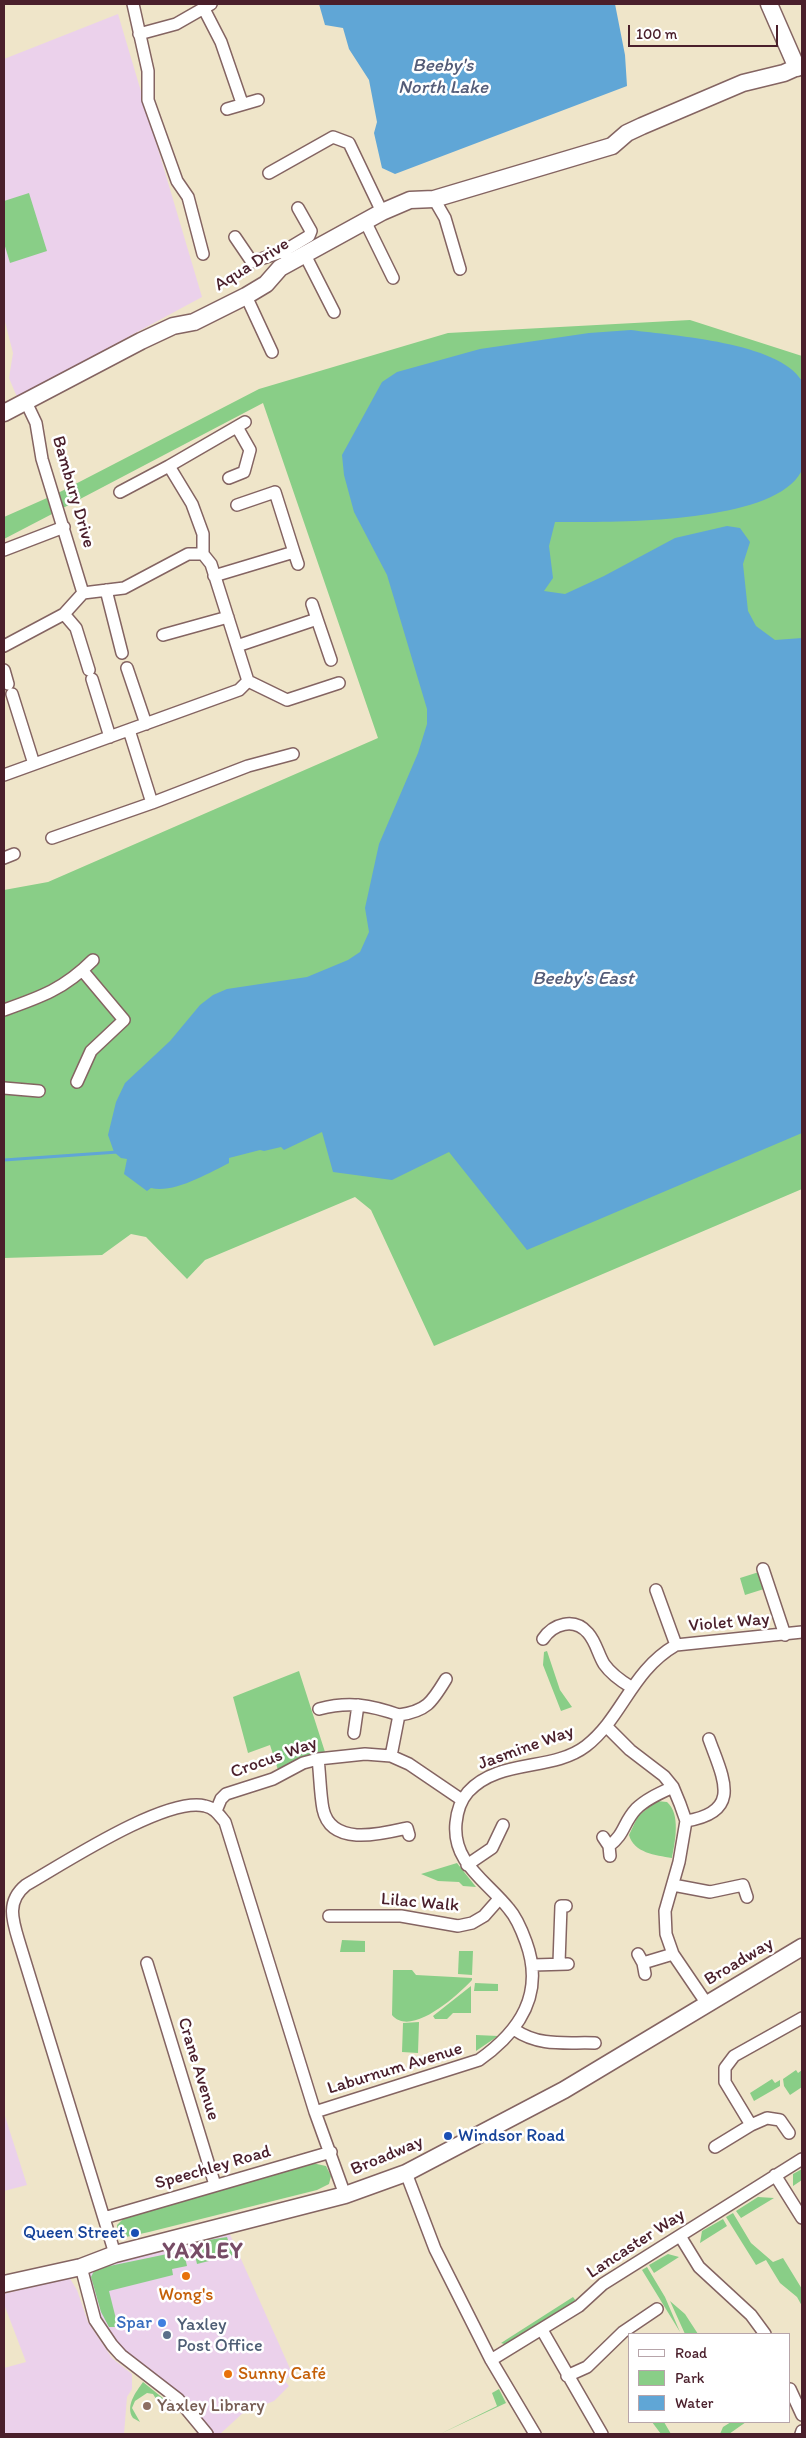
<!DOCTYPE html>
<html>
<head>
<meta charset="utf-8">
<style>
	body { margin:0 }
	#map { position:relative; width:806px; height:2438px; overflow:hidden; background:#efe5c9; font-family:Itim,sans-serif }
	canvas { display:block }
	.frame { position:absolute; inset:0; border:5px solid #4a1f2b; pointer-events:none }
	.legend { position:absolute; left:628px; top:2333px; width:162px; height:90px; box-sizing:border-box; background:#fff; border:1px solid #b7a5aa; margin:0; padding:6px 9px; list-style:none; font-size:15px; color:#4a1f2b }
	.legend li { display:flex; align-items:center; gap:10px; height:25px }
	.legend b { width:25px; border:1px solid #b7a5aa }
	.scale { position:absolute; left:628px; top:25px; width:150px; height:22px; box-sizing:border-box; border:2px solid #4a1f2b; border-top:0; padding-left:6px; font-size:15px; line-height:18px; white-space:nowrap; color:#4a1f2b; -webkit-text-stroke:4px #fff; paint-order:stroke }
</style>
</head>
<body>
<div id="map">
<canvas width="806" height="2438"></canvas>
<div class="frame"></div>
<ul class="legend">
<li><b style="height:6px;background:#fff"></b>Road</li>
<li><b style="height:14px;background:#89ce87"></b>Park</li>
<li><b style="height:14px;background:#60a6d6"></b>Water</li>
</ul>
<div class="scale">100 m</div>
</div>
<script>
const ctx = document.querySelector('canvas').getContext('2d');
ctx.lineJoin = 'round';
function fillPath(path, color) {
  ctx.fillStyle = color;
  ctx.fill(path, 'evenodd');
}
function trace(path, color, width, dash) {
  ctx.strokeStyle = color;
  ctx.lineWidth = width;
  ctx.lineCap = dash ? 'butt' : 'round';
  ctx.setLineDash(dash || []);
  ctx.stroke(path);
}
function drawText(font, color, halo, rows, align = 'center') {
  ctx.font = font + ' Itim,sans-serif';
  ctx.lineWidth = 5;
  ctx.setLineDash([]);
  ctx.textBaseline = 'middle';
  ctx.strokeStyle = halo;
  ctx.fillStyle = color;
  for (const [text, x, y, turn = 0] of rows) {
    ctx.save();
    ctx.translate(x, y);
    ctx.rotate((+turn || 0) * Math.PI / 180);
    ctx.textAlign = isNaN(turn) ? turn : align;
    if (halo) ctx.strokeText(text, 0, 0);
    ctx.fillText(text, 0, 0);
    ctx.restore();
  }
}
fillPath(new Path2D(`
	M118,14L202,297L17,397L9,378L13,353L4,318V59Z
	M4,2113L27,2185L4,2191Z
	M228,2230L292,2373L285,2381L289,2386L274,2401L243,2413L220,2434H211L112,2338L98,2315L86,2274L90,2268Z
	M69,2277L77,2290L88,2322L112,2358L132,2374V2389L127,2397L124,2434H4V2368L26,2362L4,2304V2294Z`), '#ebd1eb');
fillPath(new Path2D(`
	M29,193L47,251L10,263L4,243V201Z
	M690,320L802,356V1189L434,1346L371,1210L355,1197L205,1260L187,1279L146,1237L131,1234L102,1255L4,1258V890L48,882L378,738L263,403L63,508L58,493L259,389L448,333Z
	M47,498L52,514L4,539V517Z
	M759,1572L764,1589L745,1595L740,1578Z
	M547,1651L560,1690L572,1707L561,1711L543,1665L544,1652Z
	M299,1671L325,1752L309,1755L278,1770L270,1745L248,1753L233,1697Z
	M657,1801L667,1802C681,1814 675,1842 672,1858C655,1855 634,1853 629,1835L638,1816Z
	M457,1863L476,1887L463,1886L459,1882L438,1881L421,1874Z
	M342,1940L365,1941V1952H340Z
	M459,1951H473L472,1975L458,1974Z
	M393,1970H412L416,1975L472,1978V1980C458,1995 411,2038 392,2015Z
	M475,1983L498,1984V1991H474Z
	M471,1986V2013H453L447,2019H435L433,2016Z
	M419,2022L418,2053L402,2052L403,2023Z
	M476,2035L498,2036L476,2051Z
	M796,2070L798,2073L802,2070V2087L790,2095L784,2086L783,2079Z
	M772,2079L775,2083L780,2080V2086L754,2101L750,2093Z
	M312,2163L326,2166L331,2176L329,2184L317,2190L149,2232L126,2237L118,2234L117,2225L124,2218Z
	M802,2169V2180L793,2186V2174Z
	M758,2197L774,2198L741,2218L736,2211Z
	M733,2213L751,2243L773,2262L783,2258L802,2289V2306L797,2297L780,2283L766,2260L756,2265L726,2217Z
	M723,2219L727,2226L700,2243L702,2231Z
	M227,2237L233,2255L197,2264L194,2251L202,2241Z
	M172,2253H184L187,2266L172,2269L173,2275L109,2291L118,2327H109L101,2312L91,2277L95,2269Z
	M668,2254L679,2257L654,2273L649,2265Z
	M647,2267L665,2297L680,2332L642,2270Z
	M573,2297L576,2301L507,2345L501,2343Z
	M670,2301L685,2314L698,2334H685Z
	M143,2382L169,2403L161,2407L153,2394L147,2393L135,2401L132,2408L140,2422L133,2418C125,2406 136,2392 143,2382Z
	M499,2389L506,2403L440,2434L497,2406L492,2393Z
	M652,2422H664L671,2434H661Z
	M731,2422H746L729,2434H720L723,2427Z`), '#89ce87');
fillPath(new Path2D(`
	M319,4H615L625,55L627,86L395,174L382,168L374,133L377,122L369,80L349,49L343,28L325,25Z
	M631,330C675,336 778,342 802,381C802,395 805,465 801,472C772,525 610,522 555,522L549,546L553,578L544,591L565,594L604,576L675,538L727,526L740,528L750,542L743,564L748,611L756,626L775,640L802,638V1133L527,1250L449,1152L392,1180L333,1172L322,1132L284,1150L281,1147L264,1151L260,1150L229,1158V1163C209,1173 173,1194 151,1188L147,1191L124,1174L127,1159L121,1158L114,1152L108,1135L116,1102L125,1083L170,1041L200,1005L213,995L227,989L307,977L348,960L360,952L369,932L365,908L379,844L418,753L427,724V709L387,575L354,512L344,475L342,455L382,382L397,372L480,349L589,333Z`), '#60a6d6');
trace(new Path2D(`
	M4,1160L118,1152`), '#60a6d6', 3);
const street = new Path2D(`
	M133,4L148,71V100L177,181L188,197L203,254
	M204,9L221,42L242,103
	M139,34L176,24L211,4
	M227,109L258,100
	M269,173L333,137L349,143L382,212
	M434,199L445,218L460,269
	M366,223L393,278
	M235,237L252,262L284,251
	M305,255L334,312
	M290,263L284,251L309,236L311,231L298,208
	M246,296L272,352
	M26,402L36,423L42,459L83,593
	M169,466L245,422
	M229,478L244,472L250,450L237,427
	M120,492L169,466L192,504L203,534V554
	M4,550L64,527
	M294,552L298,564
	M214,576L294,552L275,492L237,505
	M106,590L122,653
	M312,604L317,619
	M64,614L76,628L89,670
	M163,635L228,617
	M4,646L64,614L83,593
	M237,646L317,619L331,660
	M127,668L146,724
	M4,670L8,684
	M92,679L110,737
	M248,681L287,700L339,683
	M12,694L34,764
	M4,775L239,690L248,681L211,564L203,554H188L124,588L83,593
	M152,803L248,766L293,754
	M52,838L152,803L129,730
	M4,858L14,854
	M4,1010C41,997 64,989 93,960
	M77,1082L91,1051L124,1020L82,970
	M4,1088L39,1091
	M763,1569L785,1635
	M656,1590L676,1645
	M543,1639C553,1624 574,1617 588,1633C596,1642 598,1654 604,1664C611,1674 621,1681 631,1687
	M319,1709C349,1701 370,1705 399,1715
	M606,1726L630,1750L664,1776L673,1787L680,1804L686,1821L679,1862L665,1911L666,1934L673,1954L707,2004
	M354,1733L358,1705
	M391,1756L399,1715C427,1711 432,1702 446,1679
	M318,1759C320,1775 320,1793 323,1809C331,1847 381,1834 407,1828L409,1835
	M216,1811L221,1799L226,1794L273,1779L303,1763L318,1759L365,1754L391,1756L409,1764L462,1800
	M686,1821C743,1812 723,1778 709,1739
	M603,1837L609,1846L610,1856
	M609,1846C625,1834 623,1823 636,1809C646,1799 660,1793 673,1787
	M467,1865L492,1848L503,1825
	M673,1885L710,1892L743,1885L747,1897
	M329,1916H401L458,1926L472,1923L484,1916L499,1899
	M638,1954L643,1963L645,1974
	M147,1963L215,2185
	M559,1963L561,1906H566
	M643,1963L673,1954
	M533,1965L568,1964
	M515,2030C540,2047 566,2042 595,2043
	M315,2112L479,2060C520,2031 545,1994 526,1942C522,1931 517,1918 509,1909C487,1881 452,1863 456,1823C457,1812 461,1800 468,1792C499,1758 552,1772 586,1746C623,1717 631,1671 676,1645L802,1632
	M789,2133L780,2120L767,2118L751,2125L725,2082V2068L734,2056L802,2018
	M715,2147L751,2125
	M406,2173L435,2249L491,2360L535,2434
	M775,2175L802,2218
	M104,2218L331,2152
	M680,2236L699,2267L751,2315L765,2334
	M115,2254L20,1945C13,1922 5,1902 26,1885C63,1864 166,1796 205,1806C215,1808 219,1815 225,1822L315,2112L345,2195
	M81,2267L95,2320L112,2345L121,2355L178,2399L207,2434
	M542,2330L602,2434
	M491,2360L579,2306L603,2284L802,2159
	M567,2376L587,2367L623,2332L657,2309
	M790,2389L802,2415
	M801,2434L802,2431`);
const secondary = new Path2D(`
	M769,4L797,68
	M4,413L141,341L173,326L194,322L246,296L266,284L280,268L382,212L410,200L434,199L612,146L627,133L642,126L743,83L784,73L802,65
	M4,2284L81,2267L115,2254L345,2195L406,2173L564,2090L802,1947`);
trace(street, '#846462', 14);
trace(secondary, '#846462', 19);
trace(street, '#fff', 11);
trace(secondary, '#fff', 16);
for (const [x, y, r, color] of [
	[448,2136,5,"#1a4fb4"],
	[135,2233,5,"#1a4fb4"],
	[186,2276,5,"#e8710a"],
	[162,2323,5,"#3f7fe0"],
	[167,2335,5,"#5c6f8a"],
	[228,2374,5,"#e8710a"],
	[147,2406,5,"#8d6e63"]
]) {
  const dot = new Path2D();
  dot.arc(x, y, r, 0, 2 * Math.PI);
  ctx.fillStyle = color;
  ctx.fill(dot);
  trace(dot, '#fff', 2);
}
drawText('18px', '#4a1f2b', '#fff', [
	["Aqua Drive",252,265,-32],
	["Bambury Drive",73,492,74],
	["Violet Way",729,1623,-5],
	["Jasmine Way",526,1748,-20],
	["Crocus Way",274,1758,-20],
	["Lilac Walk",420,1903,5],
	["Broadway",739,1962,-31],
	["Crane Avenue",198,2069,73],
	["Laburnum Avenue",395,2069,-17],
	["Broadway",387,2156,-23],
	["Speechley Road",213,2168,-16],
	["Lancaster Way",636,2244,-33]
]);
drawText('18px', '#164399', '#fff', [
	["Windsor Road",458,2136],
	["Queen Street",125,2233,"right"]
], 'left');
drawText('18px', '#c56008', '#fff', [
	["Wong's",186,2295],
	["Sunny Café",238,2374,"left"]
]);
drawText('18px', '#366cbe', '#fff', [
	["Spar",152,2323]
], 'right');
drawText('18px', '#4e5e75', '#fff', [
	["Yaxley",177,2325],
	["Post Office",177,2346]
], 'left');
drawText('18px', '#785e54', '#fff', [
	["Yaxley Library",157,2406]
], 'left');
drawText('italic 19px', '#545c78', '#fff', [
	["Beeby's",443,66],
	["North Lake",443,88],
	["Beeby's East",583,979]
]);
ctx.letterSpacing = '1px';
drawText('bold 22px', '#774c66', '#fff', [
	["YAXLEY",203,2252]
]);
ctx.letterSpacing = '0px';
</script>
</body>
</html>
